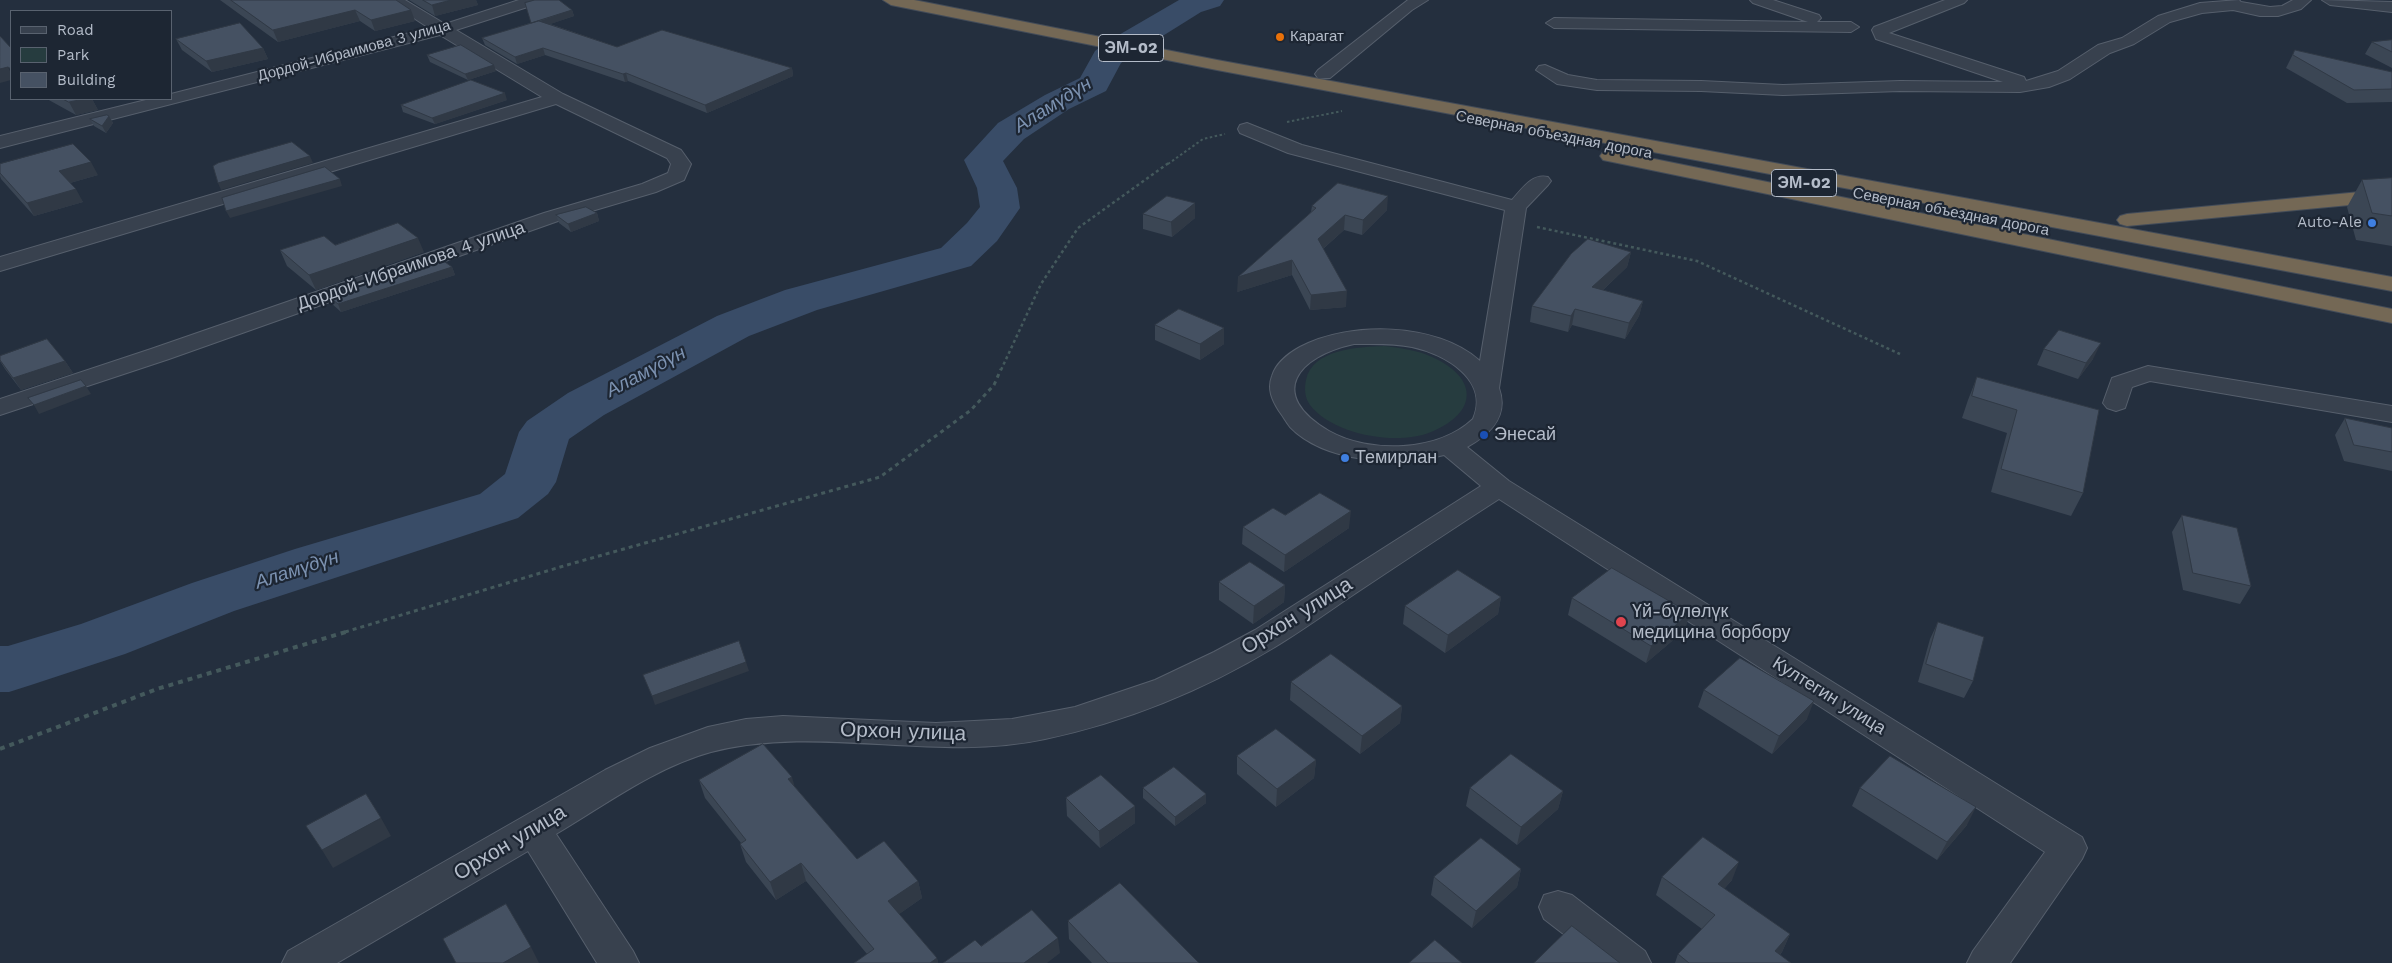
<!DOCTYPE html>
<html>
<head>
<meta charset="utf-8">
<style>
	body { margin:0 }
	#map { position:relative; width:2392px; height:963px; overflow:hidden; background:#242f3e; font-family:"Work Sans",sans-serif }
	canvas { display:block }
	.legend { position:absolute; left:10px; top:10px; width:162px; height:90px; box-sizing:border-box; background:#1d2633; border:1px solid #59626f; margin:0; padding:6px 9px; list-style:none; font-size:15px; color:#b4bcc9 }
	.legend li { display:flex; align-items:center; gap:10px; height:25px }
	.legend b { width:25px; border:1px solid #59626f }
</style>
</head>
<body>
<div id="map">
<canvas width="2392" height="963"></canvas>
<ul class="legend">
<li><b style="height:6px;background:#38414e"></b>Road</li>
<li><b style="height:14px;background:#263c3f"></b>Park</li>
<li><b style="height:14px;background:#455162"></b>Building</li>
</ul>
</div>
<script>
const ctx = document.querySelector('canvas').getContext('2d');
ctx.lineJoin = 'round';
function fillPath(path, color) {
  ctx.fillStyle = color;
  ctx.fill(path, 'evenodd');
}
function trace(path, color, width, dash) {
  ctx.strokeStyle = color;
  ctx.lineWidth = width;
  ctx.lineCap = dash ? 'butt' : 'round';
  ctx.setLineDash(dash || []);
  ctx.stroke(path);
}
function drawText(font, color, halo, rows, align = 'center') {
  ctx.font = font + ' "Work Sans",sans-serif';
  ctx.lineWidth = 4.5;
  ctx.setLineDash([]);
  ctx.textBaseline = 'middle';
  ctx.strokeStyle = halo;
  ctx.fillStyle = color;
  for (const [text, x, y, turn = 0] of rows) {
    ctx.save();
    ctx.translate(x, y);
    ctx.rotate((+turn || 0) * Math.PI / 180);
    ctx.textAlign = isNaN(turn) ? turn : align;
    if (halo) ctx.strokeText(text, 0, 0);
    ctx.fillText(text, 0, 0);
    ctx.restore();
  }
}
fillPath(new Path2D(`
	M1384,346C1400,348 1417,350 1432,357C1479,378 1478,413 1431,432C1397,446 1333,435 1310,405C1305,398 1304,389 1306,380C1312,349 1359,347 1384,346Z`), '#263c3f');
fillPath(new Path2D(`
	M1179,0H1224L1220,6L1201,12L1129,57L1121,63L1106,91L1069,109L1024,139L1003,161L1017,188L1020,208L997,241L971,266L817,310L749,336L604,415L569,439L556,482L548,494L518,518L234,611L125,654L31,685L9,692H0V646H8L81,624L192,583L295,549L480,494L505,474L519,432L527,421L568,393L717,316L785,290L941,248L967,223L980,207L977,188L964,160L998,123L1045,95L1080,78L1095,51L1105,43Z`), '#394c67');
const street = new Path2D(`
	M386,0H405L445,24L519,0H543L540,3L456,30L563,94L681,150L691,164L684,180L656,192L558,221L169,359L0,415V399L151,349L544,213L642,184L668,173L671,164L667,158L556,104L0,271V257L542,97L440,35L0,148V136L150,99H171V94L429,28Z
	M1408,0H1428L1412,10L1330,78H1318L1315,74L1318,70Z
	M1750,0H1773L1819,15L1821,18L1817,22H1851L1859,27L1851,32L1554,28L1546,23L1554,18L1808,22L1753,3Z
	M1945,0H1967L1964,3L1889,33L2024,77L2026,81L2058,71L2098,45L2122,38L2158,16L2200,3L2239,0L2241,2L2270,7L2282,6L2293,0H2311L2301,9L2278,16H2260L2233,10L2202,13L2170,22L2134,44L2110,53L2070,79L2049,87L2020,92L1900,91L1783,95L1701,91L1597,90L1557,84L1536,70L1539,66L1545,65L1568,75L1597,80L1701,81L1783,85L1900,81L2003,82L1876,39L1872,30L1874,27Z
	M2322,0L2392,2V12L2330,5Z
	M1247,123L1302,145L1512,200C1522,189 1532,173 1548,177L1551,181L1548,185L1526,208L1499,388C1509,416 1491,434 1467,447L1509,481L2082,837L2087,848L2082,859L2010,963H1967L1973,951L2045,852L1499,499C1451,530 1404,561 1356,593C1329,611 1303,630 1275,647C1204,690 1126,722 1045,739C934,763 821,724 711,752C656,767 605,805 556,834L633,951L639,963H597L528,851L337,963H282L288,951L605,770L650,748L708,727L746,719L783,716L936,723L1012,719L1075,707L1155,680L1214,652L1255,630L1481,486L1444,455C1399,467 1325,463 1290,427C1286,422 1283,416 1279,411C1272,400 1267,389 1272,376C1276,363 1289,353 1300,347C1349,321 1437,322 1480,361L1505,210L1288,153L1240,133L1238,129L1240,125ZM1354,344C1374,344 1393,343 1412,347C1445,354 1490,380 1473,419C1438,452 1370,454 1329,431C1266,394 1298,356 1354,344Z
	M2148,366L2392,406V422L2150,381L2132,387L2125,408L2116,411L2107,408L2103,403L2112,378Z
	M1558,891L1572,895L1645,951L1651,963H1601L1544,919L1539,907L1544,895Z`);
const highway = new Path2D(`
	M883,0H914L1217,60L2392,277V291L1217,70L891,5Z
	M1610,150L2392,309V323L1603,160L1600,156L1603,152Z
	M2392,189V201L2127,226L2120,224L2117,220L2120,216L2127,214Z`);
trace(street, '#565f6c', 2);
trace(highway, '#434c59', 2);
trace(new Path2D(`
	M1287,122L1342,111
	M1168,164L1203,139L1225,134`), '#44595c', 2, [2.5, 2.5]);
trace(new Path2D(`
	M1537,227L1697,261L1900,354
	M1001,370L1041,284L1078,228L1170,162`), '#44595c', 2.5, [3, 3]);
trace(new Path2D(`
	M345,632L567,565L880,477L971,410L994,385L1001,369`), '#44595c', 3, [4, 4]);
trace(new Path2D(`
	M0,749L157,689L349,631`), '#44595c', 4, [5, 5]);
fillPath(street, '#38414e');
fillPath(highway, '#746855');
fillPath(new Path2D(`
	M220,0H396L415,21L375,31L360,21L278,42Z
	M409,0H476L478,5L435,16Z
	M572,10L574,16L550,24L617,47L792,68L793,76L707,113L628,81L625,82L545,55L517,64L485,45L482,38Z
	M176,39L263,48L268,59L212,72L182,50Z
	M2392,40V68L2365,54L2372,42Z
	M2295,50L2392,72V102L2347,103L2286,68Z
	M427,55L496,71L468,80L430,62Z
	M47,99H92L98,110L76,115Z
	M507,100L435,124L403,112L401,105Z
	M109,116L113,123L106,133L94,126L90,119Z
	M0,164L98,175L70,183L83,202L34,216L1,179L0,176Z
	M2392,178V246L2356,240L2347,207L2362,180Z
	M1312,206L1387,210L1362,235L1344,230L1323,249L1346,307L1310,310L1292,275L1237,292L1311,212Z
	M597,213L599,221L571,232L559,223L556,215Z
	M1143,214L1195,218L1172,237L1143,229Z
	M335,245L424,252L316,290L287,266L280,250Z
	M1631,252L1627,267L1603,290L1643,301L1639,316L1625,339L1572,325L1568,332L1530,322L1532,306Z
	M452,267L455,275L341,312L331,303L328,296Z
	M1155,325L1224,344L1200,360L1155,340Z
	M2044,349L2093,359L2078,379L2037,365Z
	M0,356L65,361L73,373L21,390L5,369L0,361Z
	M1977,377L2099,410L2083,493L2071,516L1991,492L2007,433L1962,418L1968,400Z
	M2345,418L2392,428V471L2344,461L2335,435Z
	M1285,515L1349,528L1284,572L1242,544L1243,527Z
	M2182,515L2251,586L2240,604L2183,590L2172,532Z
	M1219,582L1285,585L1284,602L1253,624L1219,600Z
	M1501,597L1498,614L1445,653L1403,624L1405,606Z
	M1572,598L1685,630L1646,663L1568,615Z
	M1938,622L1973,681L1964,698L1918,682L1930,639Z
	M1291,682L1402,706L1400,723L1360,754L1290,700Z
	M1704,690L1807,719L1772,754L1698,707Z
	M1237,756L1316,760L1314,778L1276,807L1237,774Z
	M699,780L795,787L857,859L918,881L922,898L899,914L937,958L938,963H854L867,954L806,881L776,900L746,862L740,844L741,843L705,798Z
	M1143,788L1206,794V803L1175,826L1143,798Z
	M1470,788L1563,791L1558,809L1517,845L1466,806Z
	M1860,788L1967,825L1937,860L1852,806Z
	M1066,798L1135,806V823L1100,848L1067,816Z
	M1521,869L1517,887L1472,928L1431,895L1434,877Z
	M1662,877L1732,880L1724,889L1790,934L1782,952L1780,955L1791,963H1675L1678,954L1702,929L1656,895Z
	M1068,921L1199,963H1092L1069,939Z`), '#3b4654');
fillPath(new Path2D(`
	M451,0H476L478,5L435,16L432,5Z
	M355,10L360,21L278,42L273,30Z
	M411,10L415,21L375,31L371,20Z
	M572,10L574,16L533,30L531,24Z
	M263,48L268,59L212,72L206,61Z
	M543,48L545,55L517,64L515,57Z
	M494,65L496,71L468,80L465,74Z
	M8,67L11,73V80L0,83V69Z
	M792,68L793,76L707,113L705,105Z
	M626,73L628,81L625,82L623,74Z
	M505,93L507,100L435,124L432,118Z
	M84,99H92L98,110L76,115L69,102Z
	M109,116L113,123L106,133L102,126Z
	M310,156L313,163L221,190L218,183Z
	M91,162L98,175L66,184L59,171Z
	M340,179L342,186L230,218L226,211Z
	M76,189L83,202L34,216L27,203Z
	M1388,196L1387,210L1362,235L1363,220Z
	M1195,203V218L1172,237L1171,222Z
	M597,213L599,221L571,232L568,224Z
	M1345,215L1344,230L1317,254L1318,239Z
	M418,238L424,252L316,290L309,275Z
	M1631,252L1627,267L1589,303L1592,287Z
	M1292,260V275L1237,292L1238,277Z
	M452,267L455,275L341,312L338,304Z
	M1347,291L1346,307L1310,310L1311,295Z
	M1643,301L1639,316L1625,339L1629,323Z
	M1575,309L1572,325L1568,332L1571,316Z
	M1224,328V344L1200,360V344Z
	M2101,343L2093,359L2078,379L2086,363Z
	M65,361L73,373L21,390L13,378Z
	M86,386L91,394L39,414L34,405Z
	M1351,511L1349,528L1284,572L1285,555Z
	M1285,585L1284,602L1253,624L1254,606Z
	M1501,597L1498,614L1445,653L1448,635Z
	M1690,613L1685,630L1646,663L1651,646Z
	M746,662L749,671L655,705L652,696Z
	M1814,701L1807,719L1772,754L1779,736Z
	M1402,706L1400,723L1360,754L1362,736Z
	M1316,760L1314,778L1276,807L1277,789Z
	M792,777L797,795L788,779Z
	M1563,791L1558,809L1517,845L1521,827Z
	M1206,794V803L1175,826V817Z
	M1135,806V823L1100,848L1099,831Z
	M1976,807L1967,825L1937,860L1947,842Z
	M381,818L391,836L333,868L322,850Z
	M1739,862L1732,880L1712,902L1718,884Z
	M801,863L806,881L776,900L770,882Z
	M1521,869L1517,887L1472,928L1476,911Z
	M918,881L922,898L892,919L888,901Z
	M1790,934L1782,952L1772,963L1775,951Z
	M1058,938L1060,953L1047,963H1024Z
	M531,947L539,963H503Z
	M937,958L938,963H930Z`), '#303945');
const building = new Path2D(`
	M231,0H396L411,10L371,20L355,10L273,30Z
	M423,0H451L432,5Z
	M535,0H559L572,10L531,23L525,3Z
	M539,21L617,47L662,30L792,68L705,105L626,73L623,74L543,48L515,57L482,38Z
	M240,23L263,48L206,61L176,39Z
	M0,36L11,48V69L8,67L0,69Z
	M2392,40V52L2372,42Z
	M461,45L494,65L465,74L427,55Z
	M2295,50L2392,72V89L2354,90L2293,55Z
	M471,80L505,93L432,118L401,105Z
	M63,99H84L69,102Z
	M107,115L109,116L102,126L90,119Z
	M292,142L310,156L218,183L213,166L218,163Z
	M73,144L91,162L59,171L76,189L27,203L0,173V164Z
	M325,167L340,179L226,211L222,198Z
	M2392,178V216L2372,213L2362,180Z
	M1338,183L1388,196L1363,220L1345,215L1318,239L1347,291L1311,295L1292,260L1238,277L1316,208L1312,206Z
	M1167,196L1195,203L1171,222L1143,214Z
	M586,207L597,213L568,224L556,215Z
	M398,223L418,238L309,275L280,250L324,236L335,245Z
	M1588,239L1631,252L1592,287L1643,301L1629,323L1575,309L1571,316L1532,306L1571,254Z
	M438,257L452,267L338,304L328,296Z
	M1179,309L1224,328L1200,344L1155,325Z
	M2059,330L2101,343L2086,363L2044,349Z
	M47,339L65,361L13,378L0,360V356Z
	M1977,377L2099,410L2083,493L2001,469L2017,410L1972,396Z
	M81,380L86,386L34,405L28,398Z
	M2345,418L2392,428V452L2354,445Z
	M1320,493L1351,511L1285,555L1243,527L1273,508L1285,515Z
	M2182,515L2237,528L2251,586L2193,573Z
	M1250,562L1285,585L1254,606L1219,582Z
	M1612,568L1690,613L1651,646L1572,598Z
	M1458,570L1501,597L1448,635L1405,606Z
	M1938,622L1984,637L1973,681L1926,664Z
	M739,641L746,662L652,696L643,675Z
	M1331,654L1402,706L1362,736L1291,682Z
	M1740,658L1814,701L1779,736L1704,690Z
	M1276,729L1316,760L1277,789L1237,756Z
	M763,744L792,777L788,779L857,859L884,841L918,881L888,901L937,958L930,963H854L874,949L801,863L770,882L740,844L746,840L699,780Z
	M1511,754L1563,791L1521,827L1470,788Z
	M1890,756L1976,807L1947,842L1860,788Z
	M1174,767L1206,794L1175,817L1143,788Z
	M1101,775L1135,806L1099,831L1066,798Z
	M366,794L381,818L322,850L306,826Z
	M1703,837L1739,862L1718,884L1790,934L1775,951L1791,963H1689L1678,954L1715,915L1662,877Z
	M1481,838L1521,869L1476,911L1434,877Z
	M1120,883L1199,963H1108L1068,921Z
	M506,904L531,947L503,963H456L443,939Z
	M1032,910L1058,938L1024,963H943L975,940L981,946Z
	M1572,926L1620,963H1534Z
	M1435,940L1462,963H1409Z`);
fillPath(building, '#455162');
trace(building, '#303945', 1);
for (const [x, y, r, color] of [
	[1280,37,5,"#e8710a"],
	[2372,223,5,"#3f7fe0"],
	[1484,435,5,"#1a4fb4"],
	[1345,458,5,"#3f7fe0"],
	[1621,622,6,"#e0444e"]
]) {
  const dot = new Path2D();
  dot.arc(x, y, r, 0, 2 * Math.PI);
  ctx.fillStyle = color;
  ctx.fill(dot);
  trace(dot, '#1d2633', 2);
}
drawText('15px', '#b4bcc9', '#1d2633', [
	["Карагат",1290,37],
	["Auto-Ale",2362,223,"right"]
], 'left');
drawText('15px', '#b4bcc9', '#1d2633', [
	["Дордой-Ибраимова 3 улица",354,51,-15],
	["Северная объездная дорога",1554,135,11],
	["Северная объездная дорога",1951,212,11]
]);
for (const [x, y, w] of [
	[1131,48,65],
	[1804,183,65]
]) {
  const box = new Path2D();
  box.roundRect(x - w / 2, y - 13.5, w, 27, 4);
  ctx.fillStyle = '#1d2633';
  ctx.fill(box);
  trace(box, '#b4bcc9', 1);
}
drawText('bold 16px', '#b4bcc9', null, [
	["ЭМ-02",1131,48],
	["ЭМ-02",1804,183]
]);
drawText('18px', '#b4bcc9', '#1d2633', [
	["Дордой-Ибраимова 4 улица",411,266,-19],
	["Култегин улица",1829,696,32]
]);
drawText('18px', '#b4bcc9', '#1d2633', [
	["Энесай",1494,435],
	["Темирлан",1355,458],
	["Үй-бүлөлүк",1632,612],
	["медицина борбору",1632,633]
], 'left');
drawText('italic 19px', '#7c92b1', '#1d2633', [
	["Аламүдүн",1053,105,-32],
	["Аламүдүн",646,372,-28],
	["Аламүдүн",297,570,-18]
]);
drawText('21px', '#b4bcc9', '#1d2633', [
	["Орхон улица",1297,616,-32],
	["Орхон улица",903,732,2],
	["Орхон улица",510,843,-31]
]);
</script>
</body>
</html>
